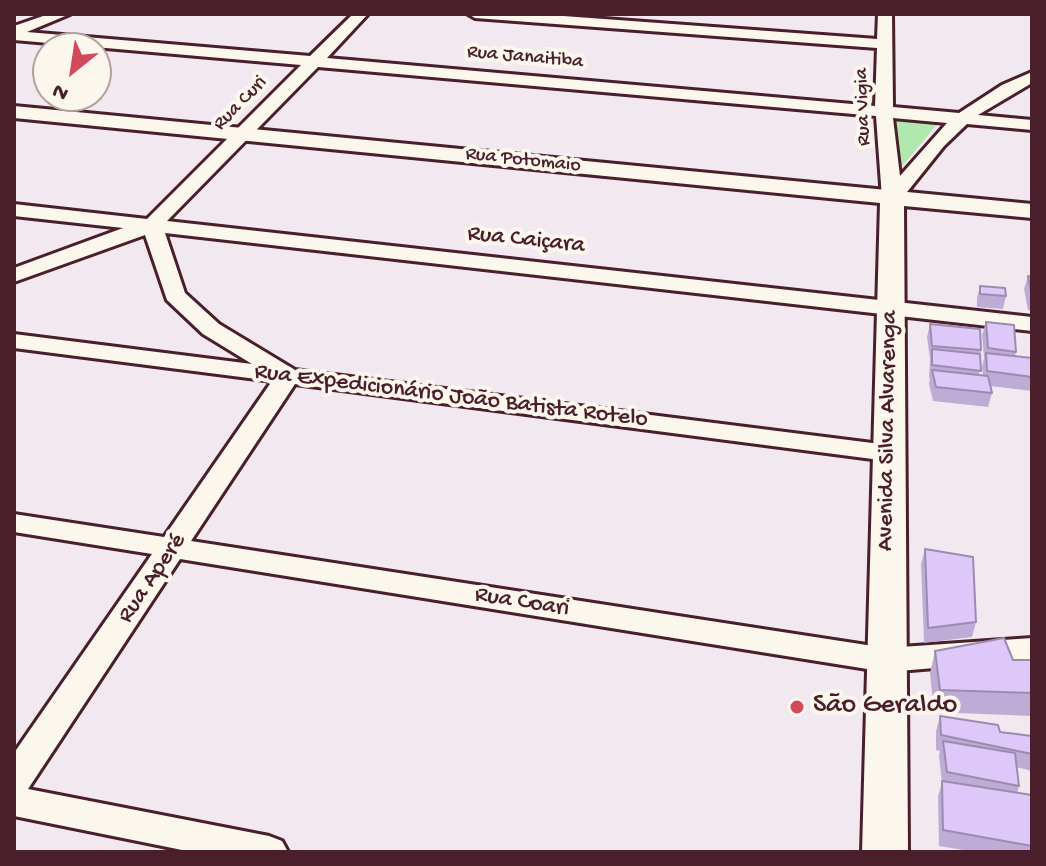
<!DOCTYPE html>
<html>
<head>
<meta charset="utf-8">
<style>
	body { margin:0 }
	#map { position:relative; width:1046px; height:866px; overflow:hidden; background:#f2e9f0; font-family:"Gochi Hand",sans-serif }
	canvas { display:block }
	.frame { position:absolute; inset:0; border:16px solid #4a1f2b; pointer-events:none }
	.north { position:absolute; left:32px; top:32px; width:80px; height:80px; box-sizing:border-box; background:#fbf7ec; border:2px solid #b4a19f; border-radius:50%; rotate:210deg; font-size:22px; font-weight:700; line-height:32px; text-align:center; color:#4a1f2b }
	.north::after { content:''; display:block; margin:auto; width:28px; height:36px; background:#d1495b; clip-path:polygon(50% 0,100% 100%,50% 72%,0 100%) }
</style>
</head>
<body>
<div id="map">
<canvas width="1046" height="866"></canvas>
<div class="frame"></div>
<div class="north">N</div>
</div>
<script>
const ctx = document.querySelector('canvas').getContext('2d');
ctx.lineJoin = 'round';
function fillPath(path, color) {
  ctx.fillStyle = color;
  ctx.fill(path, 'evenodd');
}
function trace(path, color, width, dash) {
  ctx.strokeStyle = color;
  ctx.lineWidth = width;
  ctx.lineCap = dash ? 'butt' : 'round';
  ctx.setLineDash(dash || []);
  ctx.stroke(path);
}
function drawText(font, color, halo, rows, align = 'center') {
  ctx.font = font + ' "Gochi Hand",sans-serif';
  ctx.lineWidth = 8;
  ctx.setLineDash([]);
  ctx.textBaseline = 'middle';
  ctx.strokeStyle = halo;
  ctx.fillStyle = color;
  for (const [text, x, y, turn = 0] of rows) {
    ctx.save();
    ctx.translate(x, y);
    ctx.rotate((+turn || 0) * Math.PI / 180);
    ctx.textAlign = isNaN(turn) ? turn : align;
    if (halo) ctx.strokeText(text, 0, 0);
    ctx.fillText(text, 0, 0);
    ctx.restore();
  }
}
fillPath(new Path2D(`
	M892,115L941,120L898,171Z`), '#afe9ae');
const minor = new Path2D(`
	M49,14H70L27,32L310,56L353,14H368L327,58L875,106L877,48L475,18L468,14H536L877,39L878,14H892L893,107L959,113L1002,85L1032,72V83L978,115L1032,120V130L967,124L944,146L899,202L892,204L882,198L876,116L318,67L167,221L1032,317V331L165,233L185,293L219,324L295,370L888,445L897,447L901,453L897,459L888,461L295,384L191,541L886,648L1032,638V660L886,672L180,559L28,789L269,836L282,841L288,852H192L14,816V753L152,554L14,532V514L164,537L272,381L14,348V334L252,364L203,334L167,300L145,235L14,282V268L123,228L14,216V204L147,219L301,65L14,40V26ZM893,118L947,123L900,176Z`);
const tertiary = new Path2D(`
	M14,106L1032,204V218L904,206L908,852H862L880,203L14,118Z`);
trace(minor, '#4a1f2b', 6);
trace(tertiary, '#4a1f2b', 6);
fillPath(minor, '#fbf7ec');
fillPath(tertiary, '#fbf7ec');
fillPath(new Path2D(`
	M1028,276L1032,277V311L1028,310L1024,289Z
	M980,286L1006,296L1003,309L977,307V298Z
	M986,322L1016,352L1015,356L1032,358V391L990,386L992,393L988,407L933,401L929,384L930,378H929L930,359L927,337L930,324L981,350L979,375L983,376L982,367L984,358L982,335Z
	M925,549L976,622L972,637L924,643L921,564Z
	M935,651L1013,660H1032V716L934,712L930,673Z
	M940,716L1000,732L1032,736V771L1016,767L1019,786L1017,793L1032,795V852H975L939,846L938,796L942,783L939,756L940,751L936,750V731Z`), '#beacd6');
const building = new Path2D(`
	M1028,276L1032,277V297Z
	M980,286L1005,288L1006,296L980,294Z
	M986,322L1014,325L1016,352L988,348Z
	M930,324L980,329L981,350L932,346Z
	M932,349L980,354L981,371L932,365Z
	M986,353L1032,358V377L987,371Z
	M932,370L988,376L992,393L936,387Z
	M925,549L973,557L976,622L928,628Z
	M1004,638L1013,660H1032V693L940,690L935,651Z
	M940,716L998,725L1000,732L1032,736V754L941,735Z
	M943,741L1015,753L1019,786L947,772Z
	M942,781L1032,795V846L943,830Z`);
fillPath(building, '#ddc8f9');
trace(building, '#9b8cae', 2);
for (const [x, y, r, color] of [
	[797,707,8,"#d1495b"]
]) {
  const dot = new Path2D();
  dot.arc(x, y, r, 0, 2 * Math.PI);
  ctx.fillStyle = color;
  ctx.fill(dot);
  trace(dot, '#fbf7ec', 3);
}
drawText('20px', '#4a1f2b', '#fbf7ec', [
	["Rua Janaitiba",525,58,5],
	["Rua Curi",241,104,-46],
	["Rua Vigia",864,107,-92],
	["Rua Potomaio",523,161,6]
]);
drawText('24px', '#4a1f2b', '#fbf7ec', [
	["Rua Caiçara",526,241,6],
	["Rua Expedicionário João Batista Rotelo",451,397,7],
	["Avenida Silva Alvarenga",889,431,-89],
	["Rua Aperé",153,579,-56],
	["Rua Coari",522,603,9]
]);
drawText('28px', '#4a1f2b', '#fbf7ec', [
	["São Geraldo",813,707]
], 'left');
</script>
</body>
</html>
